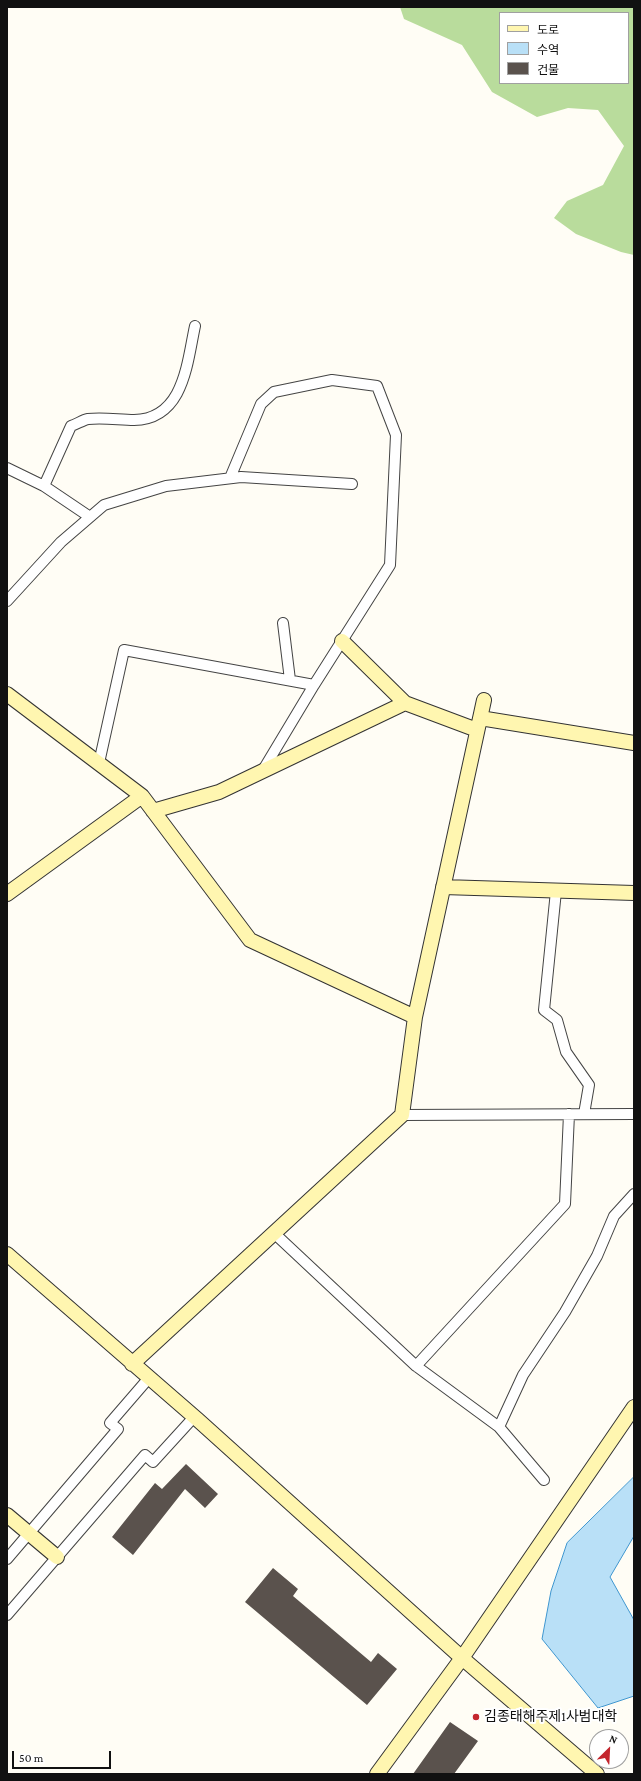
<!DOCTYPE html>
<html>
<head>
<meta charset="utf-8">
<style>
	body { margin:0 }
	#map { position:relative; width:641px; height:1781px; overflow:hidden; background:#fffdf5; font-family:"Crimson Pro","Noto Sans KR",serif }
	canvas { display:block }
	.frame { position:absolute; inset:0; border:8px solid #111; pointer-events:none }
	.legend { position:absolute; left:499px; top:12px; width:130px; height:72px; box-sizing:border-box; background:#fff; border:1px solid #a0a0a0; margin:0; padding:5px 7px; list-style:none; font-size:12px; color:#111 }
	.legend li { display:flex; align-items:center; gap:8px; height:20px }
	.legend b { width:20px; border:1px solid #a0a0a0 }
	.north { position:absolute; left:589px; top:1729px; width:40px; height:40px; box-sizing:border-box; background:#fff; border:1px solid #a0a0a0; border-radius:50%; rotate:24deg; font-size:11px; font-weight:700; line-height:16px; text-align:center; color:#111 }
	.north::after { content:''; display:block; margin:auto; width:14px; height:18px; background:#c4262e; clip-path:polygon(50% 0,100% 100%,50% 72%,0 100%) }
	.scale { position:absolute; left:12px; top:1751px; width:99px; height:18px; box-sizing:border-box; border:2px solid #111; border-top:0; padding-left:5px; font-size:12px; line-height:14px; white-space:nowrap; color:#111; -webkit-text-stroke:3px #fff; paint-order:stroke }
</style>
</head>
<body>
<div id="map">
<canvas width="641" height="1781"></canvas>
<div class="frame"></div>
<ul class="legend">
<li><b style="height:5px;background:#fff6b0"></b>도로</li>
<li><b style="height:11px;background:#b9e0f7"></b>수역</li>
<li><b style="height:11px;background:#5a524d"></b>건물</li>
</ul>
<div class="north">N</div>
<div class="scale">50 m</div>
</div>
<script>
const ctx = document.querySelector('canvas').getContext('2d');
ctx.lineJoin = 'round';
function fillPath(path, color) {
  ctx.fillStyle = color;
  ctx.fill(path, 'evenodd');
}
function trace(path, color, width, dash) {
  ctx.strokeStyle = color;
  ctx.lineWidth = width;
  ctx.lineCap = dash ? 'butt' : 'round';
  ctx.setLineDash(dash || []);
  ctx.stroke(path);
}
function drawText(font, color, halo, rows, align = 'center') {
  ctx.font = font + ' "Crimson Pro","Noto Sans KR",serif';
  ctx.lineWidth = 4;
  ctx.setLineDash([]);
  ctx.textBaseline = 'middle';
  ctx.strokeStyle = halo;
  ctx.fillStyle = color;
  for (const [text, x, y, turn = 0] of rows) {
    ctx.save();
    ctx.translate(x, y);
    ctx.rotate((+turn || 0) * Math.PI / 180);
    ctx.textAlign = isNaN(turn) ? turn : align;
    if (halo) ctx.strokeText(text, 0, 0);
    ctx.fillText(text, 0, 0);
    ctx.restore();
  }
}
fillPath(new Path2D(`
	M400,7H634V255L621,252L576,234L554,218L567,201L603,185L624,146L598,110L568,108L537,117L492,92L462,45L404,19ZM500,13H628V83H500Z`), '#b9dc9c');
const water = new Path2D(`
	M634,1477V1536L610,1577L634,1620V1696L598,1708L542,1639L551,1591L567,1543Z`);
fillPath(water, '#b9e0f7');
trace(water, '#3f96cf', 1);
fillPath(new Path2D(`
	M186,1464L218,1494L205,1508L185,1489L133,1555L112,1537L155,1483L162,1489Z
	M273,1568L298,1589L293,1596L371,1662L378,1653L397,1669L367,1705L245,1602Z
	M450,1722L478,1741L454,1774H413Z`), '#5a524d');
const street = new Path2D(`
	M7,468L44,486L90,517
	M230,478L261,404L274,392L332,380L377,386L396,435L390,565L314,685
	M44,486L71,426C77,424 83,420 88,419C103,417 120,420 134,420C184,419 187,363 195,326
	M7,601L61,542L104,505L166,486L241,477L352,484
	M283,623L290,680
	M99,763L124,650L314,685L263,770
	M556,891L544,1010L557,1020L566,1052L589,1085L584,1114
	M402,1115L634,1114
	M274,1233L416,1366L499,1427L544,1480
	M416,1366L565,1204L569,1114
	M499,1427L523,1375L565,1312L597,1256L614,1216L634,1194
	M7,1559L118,1429L110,1423L148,1379
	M7,1615L145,1455L153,1462L194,1417`);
const secondary = new Path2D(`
	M342,641L405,703
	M7,694L142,796L250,940L415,1017L402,1115L132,1364
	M480,718L634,743
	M153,811L219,792L405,703L477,730
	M443,887L634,893
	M7,894L142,796
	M415,1017L484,700
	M7,1254L198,1420L462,1658L597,1774
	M7,1515L57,1557
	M377,1774L462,1658L634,1407`);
trace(street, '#444', 12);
trace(secondary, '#333', 16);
trace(street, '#fff', 10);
trace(secondary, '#fff6b0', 14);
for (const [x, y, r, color] of [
	[476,1717,4,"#c4262e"]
]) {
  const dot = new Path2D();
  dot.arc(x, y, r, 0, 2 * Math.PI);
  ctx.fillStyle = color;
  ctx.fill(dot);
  trace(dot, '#fff', 1.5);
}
drawText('14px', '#111', '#fff', [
	["김종태해주제1사범대학",484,1717]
], 'left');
</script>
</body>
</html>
